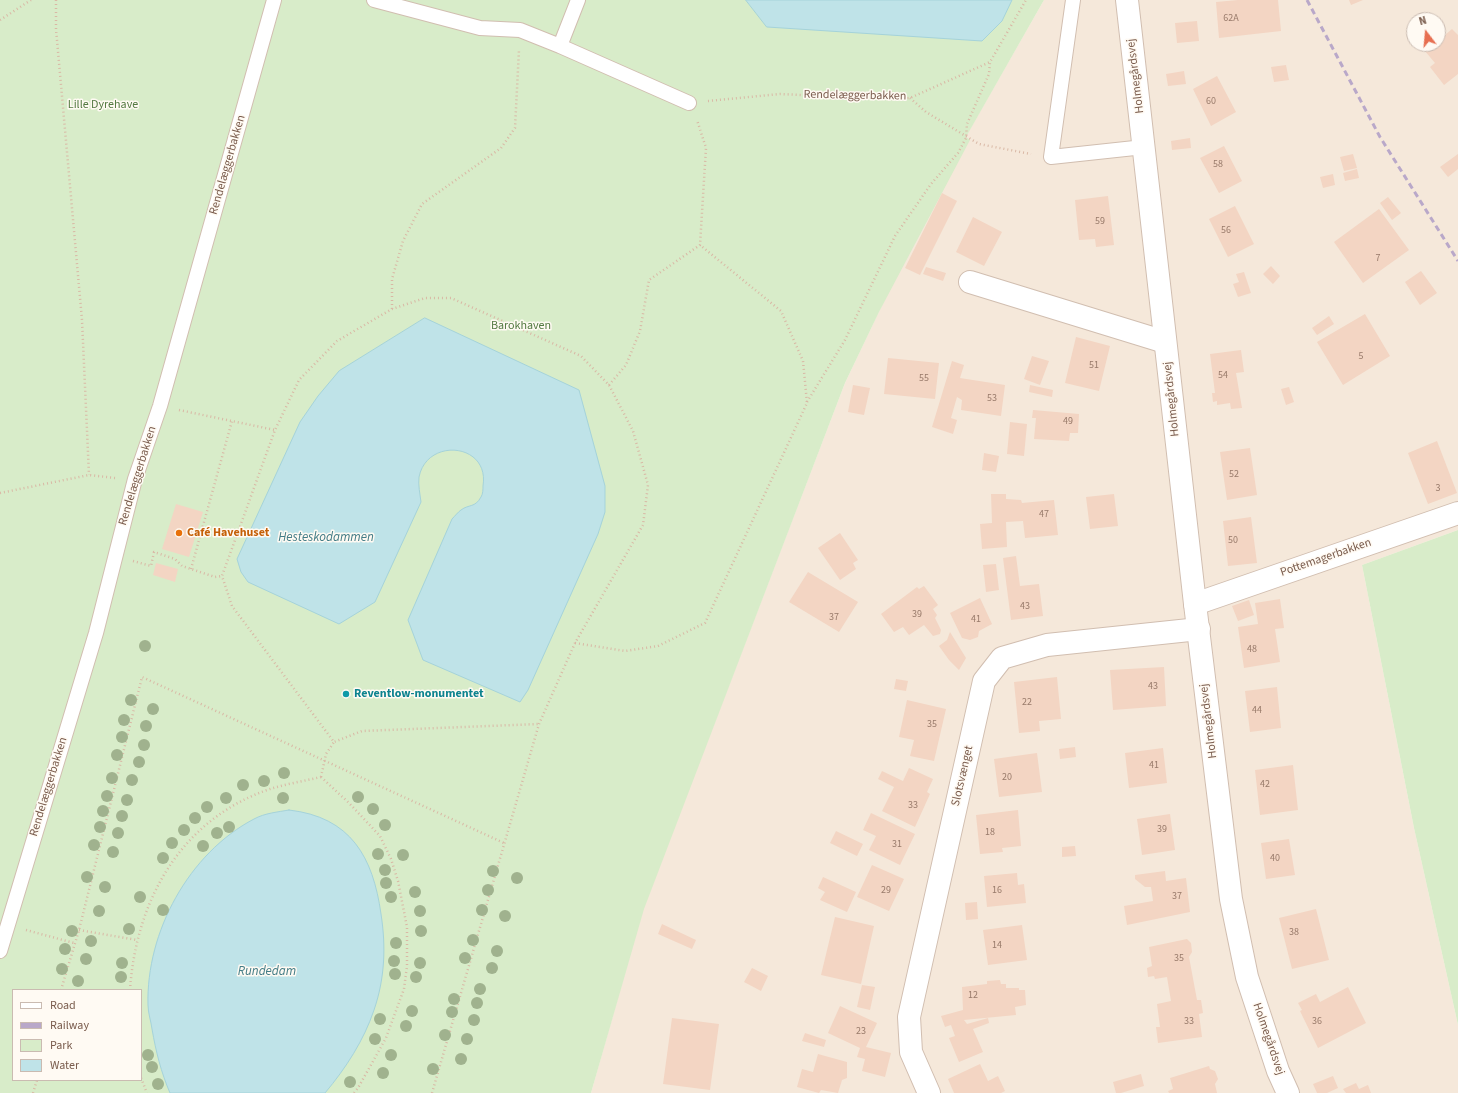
<!DOCTYPE html>
<html>
<head>
<meta charset="utf-8">
<style>
	body { margin:0 }
	#map { position:relative; width:1458px; height:1093px; overflow:hidden; background:#fdf6ec; font-family:"Source Sans 3",sans-serif }
	canvas { display:block }
	.legend { position:absolute; left:12px; top:989px; width:130px; height:92px; box-sizing:border-box; background:#fffaf3; border:1px solid #cabbb1; margin:0; padding:5px 7px; list-style:none; font-size:12px; color:#7a5c4d }
	.legend li { display:flex; align-items:center; gap:8px; height:20px }
	.legend b { width:20px; border:1px solid #cabbb1 }
	.north { position:absolute; left:1406px; top:12px; width:40px; height:40px; box-sizing:border-box; background:#fffaf3; border:1px solid #cabbb1; border-radius:50%; rotate:344deg; font-size:11px; font-weight:700; line-height:16px; text-align:center; color:#7a5c4d }
	.north::after { content:''; display:block; margin:auto; width:14px; height:18px; background:#e76f51; clip-path:polygon(50% 0,100% 100%,50% 72%,0 100%) }
</style>
</head>
<body>
<div id="map">
<canvas width="1458" height="1093"></canvas>
<ul class="legend">
<li><b style="height:5px;background:#fff"></b>Road</li>
<li><b style="height:5px;background:#b9a8c9"></b>Railway</li>
<li><b style="height:11px;background:#d8ecc9"></b>Park</li>
<li><b style="height:11px;background:#bfe3e8"></b>Water</li>
</ul>
<div class="north">N</div>
</div>
<script>
const ctx = document.querySelector('canvas').getContext('2d');
ctx.lineJoin = 'round';
function fillPath(path, color) {
  ctx.fillStyle = color;
  ctx.fill(path, 'evenodd');
}
function trace(path, color, width, dash) {
  ctx.strokeStyle = color;
  ctx.lineWidth = width;
  ctx.lineCap = dash ? 'butt' : 'round';
  ctx.setLineDash(dash || []);
  ctx.stroke(path);
}
function drawText(font, color, halo, rows, align = 'center') {
  ctx.font = font + ' "Source Sans 3",sans-serif';
  ctx.lineWidth = 3;
  ctx.setLineDash([]);
  ctx.textBaseline = 'middle';
  ctx.strokeStyle = halo;
  ctx.fillStyle = color;
  for (const [text, x, y, turn = 0] of rows) {
    ctx.save();
    ctx.translate(x, y);
    ctx.rotate((+turn || 0) * Math.PI / 180);
    ctx.textAlign = isNaN(turn) ? turn : align;
    if (halo) ctx.strokeText(text, 0, 0);
    ctx.fillText(text, 0, 0);
    ctx.restore();
  }
}
fillPath(new Path2D(`
	M1044,0H1458V530L1362,565L1414,828L1458,1025V1093H591L643,909L845,383L945,173ZM1414,20H1438V44H1414Z`), '#f5e8da');
fillPath(new Path2D(`
	M0,0H1044L966,137L970,140L879,312L845,383L644,909L591,1093H0ZM13,990H141V1080H13Z
	M1458,530V1025L1414,828L1362,565Z`), '#d8ecc9');
const water = new Path2D(`
	M746,0H1012L1002,21L982,41L767,27Z
	M425,318L579,390L605,486V512L598,534L528,690L520,702L423,660L408,620L452,519C455,516 458,512 461,510C469,504 475,508 481,497C483,494 483,489 483,486C490,443 427,437 419,477C418,485 420,494 421,502L375,602L339,624L248,582L241,572L237,559L300,422L318,396L339,371Z
	M289,810C351,817 373,857 381,914C386,946 385,978 374,1010C364,1040 346,1068 325,1093H170C161,1072 156,1052 152,1029C151,1021 148,1013 148,1005C146,932 189,853 254,819C265,813 278,812 289,810Z`);
fillPath(water, '#bfe3e8');
trace(water, '#a5d3da', 1);
fillPath(new Path2D(`
	M1238,0H1278L1281,31L1219,38L1216,2Z
	M1349,0H1363L1351,5Z
	M1197,21L1199,41L1177,43L1175,23Z
	M1452,29L1458,35V74L1444,85L1430,67L1435,63L1425,51L1434,44H1438V41Z
	M1286,65L1289,80L1274,82L1271,67Z
	M1184,71L1186,84L1168,86L1166,74Z
	M1217,76L1236,112L1211,126L1193,89Z
	M1190,138L1191,148L1172,150L1171,141Z
	M1224,146L1242,181L1219,193L1200,158Z
	M1353,154L1357,168L1344,171L1340,157Z
	M1458,154V169L1448,177L1440,167Z
	M1357,169L1359,178L1345,181L1343,173Z
	M1333,174L1335,185L1323,188L1320,177Z
	M942,193L957,201L920,275L905,268Z
	M1108,196L1114,245L1096,247L1095,239L1079,240L1075,200Z
	M1388,197L1401,213L1392,220L1380,203Z
	M1235,206L1254,244L1228,257L1209,219Z
	M1379,209L1409,250L1363,283L1334,242Z
	M973,217L1002,232L984,266L956,252Z
	M1271,266L1280,276L1273,284L1263,274Z
	M926,267L946,273L943,281L923,274Z
	M1421,271L1437,293L1420,305L1405,282Z
	M1244,272L1251,293L1238,297L1233,284L1239,282L1236,274Z
	M1365,314L1390,356L1343,385L1317,342Z
	M1329,316L1334,324L1317,335L1312,328Z
	M1076,337L1110,346L1099,391L1065,383Z
	M1241,350L1244,372L1236,373L1242,408L1231,409L1230,403L1217,405V401L1213,402L1212,393H1215L1210,354Z
	M1032,356L1049,361L1040,385L1024,379Z
	M888,358L939,363L935,399L884,394Z
	M952,361L964,365L960,378L1005,385L1001,416L961,410L962,400L957,397L951,418L957,420L953,434L932,427Z
	M853,385L870,388L864,415L848,412Z
	M1030,385L1053,390L1052,397L1029,392Z
	M1289,387L1294,402L1286,405L1281,389Z
	M1033,410L1079,414L1078,433H1070L1069,441L1034,439L1036,418H1032Z
	M1010,422L1027,424L1024,456L1007,454Z
	M1437,441L1457,493L1428,504L1408,453Z
	M1250,448L1257,495L1227,500L1220,452Z
	M984,453L999,456L996,472L982,470Z
	M991,494H1006V499L1021,500L1022,503L1054,500L1058,535L1025,538L1023,521L1006,522L1007,547L982,549L980,524L992,523Z
	M1114,494L1118,526L1090,529L1086,497Z
	M176,504L203,512L189,557L162,549Z
	M1251,517L1257,563L1228,566L1223,521Z
	M840,533L858,560L853,563L856,569L840,580L818,548Z
	M1016,556L1020,586L1039,584L1043,616L1011,620L1003,558Z
	M156,563L178,569L175,582L153,575Z
	M996,564L999,590L986,592L983,565Z
	M808,572L858,602L839,632L789,602Z
	M924,586L938,605L933,609L937,615L935,618L941,630L940,634L933,636L924,625L909,635L903,627L894,632L881,614L917,587L919,589Z
	M980,598L992,624L979,631L978,637L970,640L962,638L950,613Z
	M1280,599L1284,628L1275,629L1280,662L1244,668L1238,627L1258,624L1255,603Z
	M1249,600L1254,615L1238,621L1232,606Z
	M950,632L966,658L959,670L949,660L939,646L947,640Z
	M1164,667L1166,706L1113,710L1110,670Z
	M1057,677L1061,719L1039,721L1040,731L1019,733L1014,682Z
	M896,679L908,681L906,691L894,689Z
	M1277,687L1281,728L1250,732L1245,691Z
	M907,700L946,709L934,761L910,756L914,740L899,737Z
	M1075,747L1076,757L1060,759L1059,749Z
	M1163,748L1167,783L1129,788L1125,753Z
	M1037,753L1042,792L999,797L994,759Z
	M1293,765L1298,810L1260,815L1255,770Z
	M909,768L933,779L927,792L930,794L915,827L882,811L894,787L878,779L882,771L903,781Z
	M1018,810L1021,846L1002,848L1003,852L980,854L976,815Z
	M871,813L915,834L900,865L869,850L876,836L863,830Z
	M1170,814L1175,850L1142,855L1137,819Z
	M836,831L863,844L857,856L830,843Z
	M1289,839L1295,875L1266,879L1261,843Z
	M1075,846L1076,856L1062,857V847Z
	M872,865L904,879L889,911L857,897Z
	M1165,871L1166,881L1186,878L1190,912L1127,925L1124,906L1153,901L1151,887H1145L1135,879V875Z
	M1017,873L1018,885L1024,884L1026,903L987,907L984,876Z
	M823,877L856,892L847,912L820,900L825,892L818,888Z
	M977,902L978,919L966,920L965,903Z
	M1316,909L1329,960L1292,969L1279,918Z
	M835,917L874,926L861,984L821,975Z
	M662,924L696,940L692,949L658,934Z
	M1022,925L1027,960L988,965L983,930Z
	M1187,939L1191,943L1192,952L1189,957L1197,1000H1201L1203,1013L1199,1014L1202,1037L1158,1043L1156,1027H1160L1157,1004L1171,1001L1167,977L1155,979L1154,976L1148,977L1147,968L1152,966L1149,947Z
	M752,968L768,976L761,991L744,982Z
	M1000,980L1001,984H1006V988H1019V990H1025L1026,1005L1015,1007L1016,1015L964,1020L967,1024L988,1018L989,1023L973,1029L983,1052L959,1062L949,1038L955,1036L951,1025L945,1027L941,1016L963,1010L962,987L987,984V981Z
	M862,985L875,987L870,1010L857,1007Z
	M1348,987L1366,1023L1318,1048L1300,1011L1302,1010L1298,1003L1316,994L1320,1002Z
	M840,1006L877,1023L866,1047L891,1053L885,1077L862,1071L865,1059L857,1057L860,1048L828,1033Z
	M672,1018L719,1024L710,1090L663,1084Z
	M805,1033L826,1040L824,1047L802,1041Z
	M818,1054L847,1062V1078L842,1080L838,1093L821,1090L819,1093L797,1087L802,1069L813,1072Z
	M980,1064L988,1081L998,1076L1005,1091L1001,1093H954L948,1079Z
	M1209,1066L1210,1069L1215,1071L1218,1079L1215,1084L1217,1093H1169L1168,1091L1173,1089L1170,1078Z
	M1141,1074L1144,1086L1121,1093H1116L1113,1082Z
	M1333,1076L1338,1088L1327,1093H1317L1313,1084Z
	M1356,1083L1359,1089L1368,1085L1371,1093H1346L1343,1089Z`), '#f3d5c3');
const service = new Path2D(`
	M374,0L480,28L520,30L560,46L689,103
	M1073,0L1051,157L1144,147
	M560,46L578,0
	M0,951L96,633L135,479L160,406L274,0`);
const minor = new Path2D(`
	M970,282L1165,342
	M1195,604L1458,513
	M929,1093L911,1052L909,1017L984,681L1002,658L1047,645L1199,629`);
const tertiary = new Path2D(`
	M1127,0L1195,604L1231,899L1247,977L1278,1071L1288,1093`);
trace(service, '#d1beb0', 16);
trace(minor, '#d1beb0', 24);
trace(tertiary, '#d1beb0', 24);
trace(new Path2D(`
	M56,0V29L82,320L89,475
	M0,20L31,0
	M910,98L926,112L979,144L1031,154
	M708,101L780,94L890,99L910,98L990,62L1026,0
	M392,309V279L403,241L422,204L501,148L515,128L519,50
	M609,385L626,365L640,331L649,280L700,245L706,148L697,120
	M807,402L845,340L895,236L931,184L958,153L966,138L967,124L989,74L990,62
	M179,410L275,430
	M0,493L89,475L115,478
	M133,561L151,566L154,552L175,559L182,566L215,577L222,576
	M191,569L232,421
	M575,643L625,651L658,646L705,623L807,403L803,361L781,311L700,245
	M321,777L349,803L380,836L391,859L398,881L407,927V966L404,989L386,1038L358,1088L354,1093
	M321,777L326,754L334,742
	M26,930L74,943
	M79,930L137,940
	M61,990L79,930L142,677L504,843
	M130,990C136,900 181,819 270,789C286,784 304,781 321,777
	M141,1078L147,1093
	M33,1093L37,1080
	M432,1093L539,724L575,643L643,525L648,485L633,431L609,385L581,356L451,298H425L392,309L337,341L299,380L275,430L222,576L232,606L334,742L362,731L539,724`), '#d9b8a5', 2.5, [1, 3]);
trace(service, '#fff', 14);
trace(minor, '#fff', 22);
trace(tertiary, '#fff', 22);
trace(new Path2D(`
	M1307,0L1380,137L1458,261`), '#b9a8c9', 3, [6, 4]);
ctx.fillStyle = '#a0b28e';
for (const [x, y] of [
	[145,646],
	[131,700],
	[153,709],
	[124,720],
	[146,726],
	[122,737],
	[144,745],
	[117,755],
	[139,762],
	[284,773],
	[112,778],
	[132,780],
	[264,781],
	[243,785],
	[107,796],
	[358,797],
	[226,798],
	[283,798],
	[127,800],
	[207,807],
	[373,809],
	[103,811],
	[122,816],
	[195,818],
	[385,825],
	[100,827],
	[229,827],
	[184,830],
	[118,833],
	[217,833],
	[172,843],
	[94,845],
	[203,846],
	[113,852],
	[378,854],
	[403,855],
	[163,858],
	[385,870],
	[493,871],
	[87,877],
	[517,878],
	[386,883],
	[105,887],
	[488,890],
	[415,892],
	[140,897],
	[391,897],
	[163,910],
	[482,910],
	[99,911],
	[420,911],
	[505,916],
	[129,929],
	[72,931],
	[421,931],
	[473,940],
	[91,941],
	[396,943],
	[65,949],
	[497,951],
	[465,958],
	[86,959],
	[394,961],
	[122,963],
	[420,963],
	[492,968],
	[62,969],
	[395,974],
	[121,977],
	[416,977],
	[78,981],
	[480,989],
	[454,999],
	[477,1003],
	[412,1011],
	[452,1012],
	[380,1019],
	[474,1020],
	[406,1026],
	[445,1035],
	[375,1039],
	[467,1039],
	[148,1055],
	[391,1055],
	[461,1059],
	[152,1067],
	[433,1069],
	[383,1073],
	[350,1082],
	[158,1084]
]) {
  ctx.beginPath();
  ctx.arc(x, y, 6, 0, 2 * Math.PI);
  ctx.fill();
}
for (const [x, y, r, color] of [
	[179,533,4,"#e8710a"],
	[346,694,4,"#0f9aa8"]
]) {
  const dot = new Path2D();
  dot.arc(x, y, r, 0, 2 * Math.PI);
  ctx.fillStyle = color;
  ctx.fill(dot);
  trace(dot, '#fffaf3', 1.5);
}
drawText('10px', '#987a6a', null, [
	["62A",1231,19],
	["60",1211,102],
	["58",1218,165],
	["59",1100,222],
	["56",1226,231],
	["7",1378,259],
	["5",1361,357],
	["51",1094,366],
	["54",1223,376],
	["55",924,379],
	["53",992,399],
	["49",1068,422],
	["52",1234,475],
	["3",1438,489],
	["47",1044,515],
	["50",1233,541],
	["43",1025,607],
	["39",917,615],
	["37",834,618],
	["41",976,620],
	["48",1252,650],
	["43",1153,687],
	["22",1027,703],
	["44",1257,711],
	["35",932,725],
	["41",1154,766],
	["20",1007,778],
	["42",1265,785],
	["33",913,806],
	["39",1162,830],
	["18",990,833],
	["31",897,845],
	["40",1275,859],
	["29",886,891],
	["16",997,891],
	["37",1177,897],
	["38",1294,933],
	["14",997,946],
	["35",1179,959],
	["12",973,996],
	["33",1189,1022],
	["36",1317,1022],
	["23",861,1032]
]);
drawText('12px', '#7a5c4d', '#fffaf3', [
	["Holmegårdsvej",1136,76,-97],
	["Rendelæggerbakken",855,96,1],
	["Rendelæggerbakken",228,165,-74],
	["Holmegårdsvej",1172,399,-96],
	["Rendelæggerbakken",138,476,-73],
	["Pottemagerbakken",1326,558,-19],
	["Holmegårdsvej",1209,721,-97],
	["Slotsvænget",963,776,-77],
	["Rendelæggerbakken",49,787,-73],
	["Holmegårdsvej",1268,1039,71]
]);
drawText('12px', '#537a41', '#fffaf3', [
	["Lille Dyrehave",103,105],
	["Barokhaven",521,326]
]);
drawText('bold 12px', '#c56008', '#fffaf3', [
	["Café Havehuset",187,533]
], 'left');
drawText('bold 12px', '#0d838f', '#fffaf3', [
	["Reventlow-monumentet",354,694]
], 'left');
drawText('italic 13px', '#437c86', '#fffaf3', [
	["Hesteskodammen",326,538],
	["Rundedam",267,972]
]);
</script>
</body>
</html>
